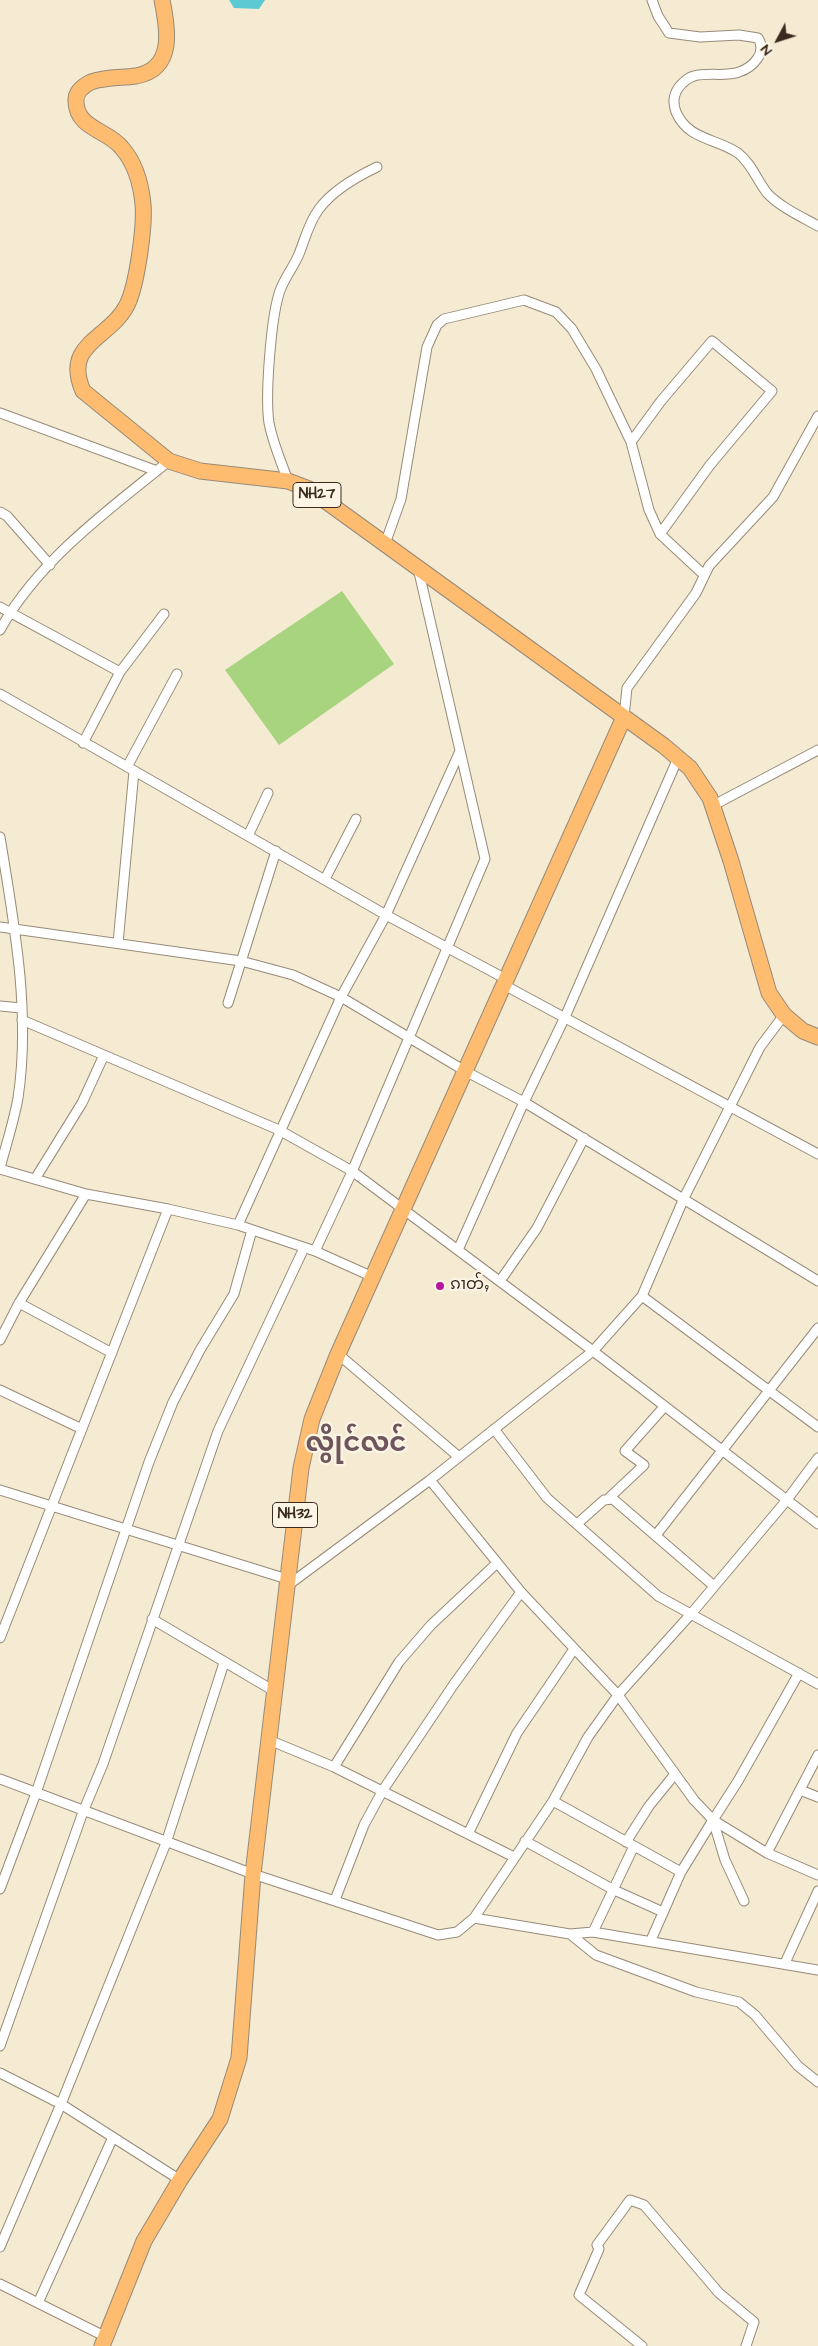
<!DOCTYPE html>
<html>
<head>
<meta charset="utf-8">
<style>
  body { margin:0 }
  #map { position:relative; width:818px; height:2346px; overflow:hidden; background:#f4ebd2; font-family:"Architects Daughter",sans-serif }
  canvas { display:block }
  .north { position:absolute; left:753px; top:15px; width:50px; height:50px; -webkit-text-stroke:4px #fcf5e5; paint-order:stroke; rotate:230deg; font-size:14px; font-weight:700; line-height:20px; text-align:center; color:#3b2a1e }
  .north::after { content:''; display:block; margin:auto; width:18px; height:22px; background:#3b2a1e; clip-path:polygon(50% 0,100% 100%,50% 72%,0 100%) }
</style>
</head>
<body>
<div id="map">
<canvas width="818" height="2346"></canvas>
<div class="north">N</div>
</div>
<script>
const ctx = document.querySelector('canvas').getContext('2d');
ctx.lineJoin = 'round';
function fillPath(path, color) { ctx.fillStyle = color; ctx.fill(path, 'evenodd'); }
function trace(path, color, width, dash) { ctx.strokeStyle = color; ctx.lineWidth = width; ctx.lineCap = dash ? 'butt' : 'round'; ctx.setLineDash(dash || []); ctx.stroke(path); }
function write(font, color, halo, rows, align = 'center') {
  ctx.font = font + ' "Architects Daughter","Noto Sans Myanmar",sans-serif'; ctx.lineWidth = 4.5; ctx.setLineDash([]); ctx.textBaseline = 'middle'; ctx.strokeStyle = halo; ctx.fillStyle = color; for (const [text, x, y, turn = 0] of rows) {
    ctx.save(); ctx.translate(x, y); ctx.rotate((+turn || 0) * Math.PI / 180); ctx.textAlign = isNaN(turn) ? turn : align; if (halo) ctx.strokeText(text, 0, 0); ctx.fillText(text, 0, 0); ctx.restore();
  }
}
fillPath(new Path2D(`
  M342,591l52,73 -115,81 -54,-75z`), '#a8d37f');
fillPath(new Path2D(`
  M229,0h36l-6,9 -25,-1z`), '#5cc9d3');
const minor = new Path2D(`
  M652,0l6,16 11,17 31,4 39,-2 19,3c9,14 -4,29 -19,34 -14,5 -31,0 -45,4 -5,1 -12,7 -15,11 -6,8 -6,17 -3,25 12,28 40,26 62,41 13,10 19,27 29,40 13,14 35,24 51,33
  M0,413l157,58
  M631,442l30,-41 51,-60 60,50 -62,74 -50,69
  M288,481c-7,-20 -15,-37 -19,-58 -4,-27 2,-111 12,-135 5,-12 13,-22 18,-34 6,-15 10,-32 20,-45 14,-19 37,-32 58,-42
  M0,512l7,4 43,49
  M385,544l16,-45 26,-152 10,-22 7,-6 80,-19 32,12 16,17 24,40 35,73 18,68 11,24 43,40
  M0,607l120,65
  M0,630c38,-69 108,-120 169,-169
  M0,694l386,221 120,64
  M624,717l3,-29 69,-95 13,-27 64,-69 45,-81
  M83,743l37,-71 44,-58
  M127,767l50,-93
  M712,806l106,-56
  M248,836l20,-43
  M0,837c14,86 31,175 18,261 -4,23 -12,47 -18,70
  M325,879l31,-60
  M0,927l241,34 52,14 48,22 124,74 59,31 294,179
  M118,943l16,-172
  M504,985l314,169
  M228,1003l48,-152
  M0,1006l21,2
  M22,1020l257,110 73,41 241,180 225,173
  M0,1169l86,25 82,15 70,16 77,26 58,26
  M35,1179l47,-76 22,-48
  M238,1225l103,-228 45,-82 74,-164
  M458,1250l66,-148 41,-85 113,-259
  M315,1251l36,-77 134,-315 -67,-291
  M500,1281l37,-53 47,-90
  M642,1296l176,131
  M19,1303l93,50
  M0,1340l19,-37 67,-109
  M338,1354l121,103
  M0,1390l82,39
  M494,1429l53,69 111,98 160,88
  M430,1480l91,112 97,103 76,105 19,20 54,33 51,22
  M0,1490l287,89
  M609,1498l35,-33 -19,-14 39,-44
  M577,1524l27,-24 9,-1 101,87
  M656,1535l162,-207
  M287,1586l143,-106 163,-129 49,-55 42,-98 76,-151 24,-32
  M152,1619l122,72
  M0,1638l168,-429
  M269,1740l65,27 180,90
  M334,1767l65,-105 32,-37 66,-62
  M0,1779l253,95 185,61 19,-3 17,-14 79,-117 35,-64 30,-42 73,-81 95,-113 32,-43
  M800,1790l18,7
  M553,1801l128,71
  M713,1820l25,-39 61,-108
  M468,1834l49,-101 57,-84
  M525,1841l89,49 49,22
  M626,1842l23,-36 26,-32
  M767,1853l51,-98
  M0,1889l36,-96 113,-331 24,-60 27,-52 34,-56 18,-64
  M335,1900l29,-75 19,-35 71,-106 67,-92
  M474,1918l96,16 23,-2 225,38
  M593,1932l41,-86
  M570,1934l26,21 100,37 43,10 16,13 43,51 20,16
  M651,1940l30,-68 32,-52 12,40 19,41
  M785,1963l33,-72
  M0,2046l83,-234 20,-48 115,-333 86,-183
  M0,2073l61,31 119,76
  M0,2247l61,-143 105,-261 58,-180
  M0,2284l106,53
  M38,2303l75,-166
  M642,2346l-63,-51 20,-46 -2,-4 33,-45 14,5 75,88 35,29 -8,24`);
const trunk = new Path2D(`
  M162,0c6,29 13,69 -26,76 -15,2 -31,1 -45,6 -8,4 -16,10 -15,20 1,27 32,28 46,46 13,15 19,36 21,56 2,22 -6,81 -16,101 -17,34 -65,38 -44,86l86,70 31,10 88,10 21,8 355,257 26,22 20,30 21,63 38,132 15,22 19,16 15,6
  M102,2346l42,-105 36,-61 40,-61 19,-61 14,-184 48,-406 11,-49 26,-65 286,-637`);
trace(minor, '#988a78', 11);
trace(trunk, '#988a78', 17);
trace(minor, '#fff', 9);
trace(trunk, '#fdbc70', 15);
for (const [x, y, r, color] of [
  [440,1286,5,"#b5179e"]
]) { const dot = new Path2D(); dot.arc(x, y, r, 0, 2 * Math.PI); ctx.fillStyle = color; ctx.fill(dot); trace(dot, '#fcf5e5', 2); }
for (const [x, y, w] of [
  [317,495,48],
  [295,1515,45]
]) { const box = new Path2D(); box.roundRect(x - w / 2, y - 12.5, w, 25, 4); ctx.fillStyle = '#fcf5e5'; ctx.fill(box); trace(box, '#3b2a1e', 1); }
write('bold 15px', '#3b2a1e', null, [
  ["NH27",317,495],
  ["NH32",295,1515]
]);
write('16px', '#3b2a1e', '#fcf5e5', [
  ["ၵၢတ်ႇ",450,1286]
], 'left');
write('bold 26px', '#6e555c', '#fcf5e5', [
  ["လွိုင်လင်",356,1446]
]);
</script>
</body>
</html>
